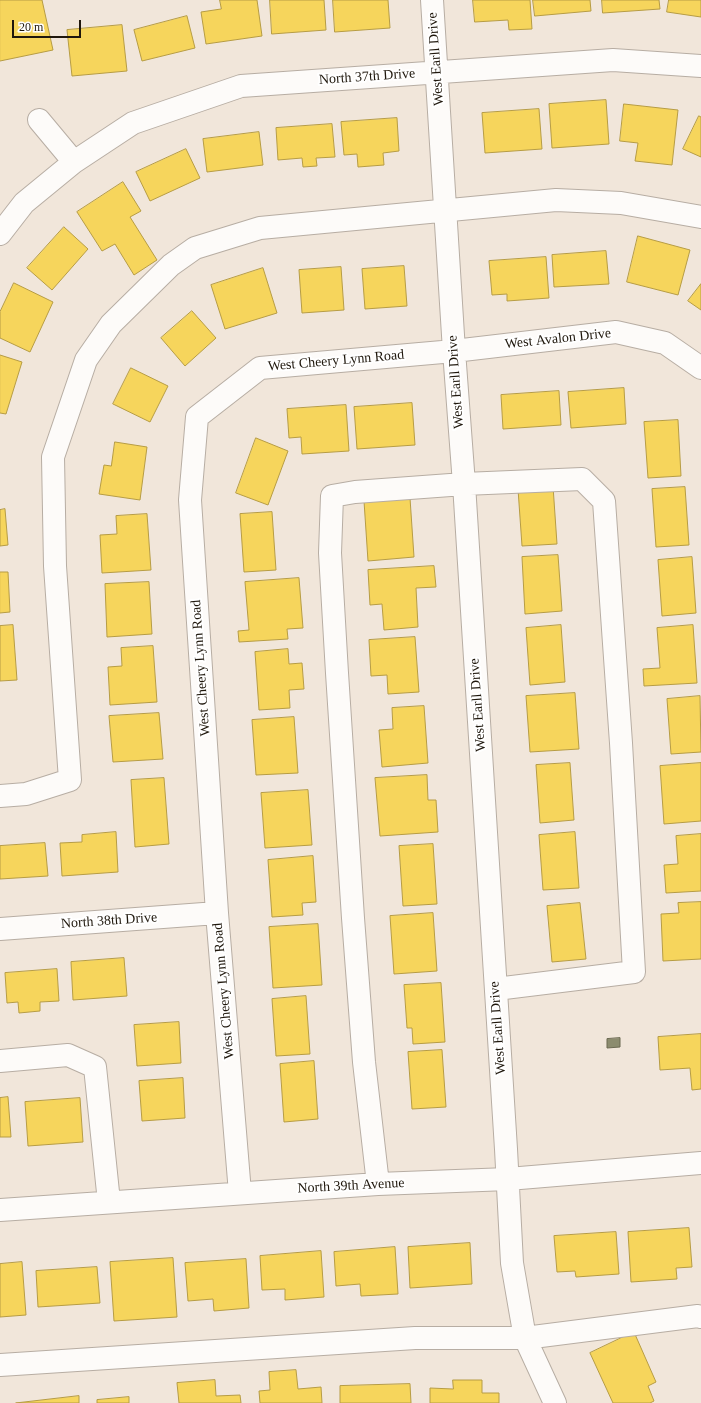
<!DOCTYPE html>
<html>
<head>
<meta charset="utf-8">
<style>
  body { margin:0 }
  #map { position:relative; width:701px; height:1403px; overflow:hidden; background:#f1e6da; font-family:Georgia,serif }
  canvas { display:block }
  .scale { position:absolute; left:12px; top:20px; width:69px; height:18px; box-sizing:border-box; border:2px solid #1f170c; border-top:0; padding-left:5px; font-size:12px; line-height:14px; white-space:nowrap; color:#1f170c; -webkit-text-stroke:3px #fff; paint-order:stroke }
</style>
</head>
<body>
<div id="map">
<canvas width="701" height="1403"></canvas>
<div class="scale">20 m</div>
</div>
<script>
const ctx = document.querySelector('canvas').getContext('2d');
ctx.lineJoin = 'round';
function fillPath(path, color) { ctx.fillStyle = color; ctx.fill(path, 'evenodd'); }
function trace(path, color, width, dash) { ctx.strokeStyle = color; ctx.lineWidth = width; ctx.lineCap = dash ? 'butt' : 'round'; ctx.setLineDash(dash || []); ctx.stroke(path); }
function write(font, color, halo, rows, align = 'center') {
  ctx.font = font + ' Georgia,serif'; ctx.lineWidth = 4; ctx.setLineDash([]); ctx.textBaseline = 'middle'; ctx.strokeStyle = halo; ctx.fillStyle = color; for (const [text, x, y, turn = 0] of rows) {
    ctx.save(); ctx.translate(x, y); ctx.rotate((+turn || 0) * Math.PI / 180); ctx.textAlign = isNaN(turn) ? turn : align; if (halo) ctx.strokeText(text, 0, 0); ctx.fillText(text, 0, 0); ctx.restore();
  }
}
const homes = new Path2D(`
  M0,0h42l11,50 -53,11z
  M220,0h37l5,36 -56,8 -5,-32 20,-3z
  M270,0h54l2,30 -54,4z
  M333,0h55l2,28 -55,4z
  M473,0h57l2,29 -23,1 -1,-10 -33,2z
  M533,0h57l1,11 -56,5z
  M602,0h57l1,9 -57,4z
  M669,0h32v17l-34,-5z
  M187,16l8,32 -53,13 -8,-31z
  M122,25l5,46 -55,5 -5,-46z
  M606,100l3,44 -57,4 -3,-44z
  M624,104l54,6 -6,55 -37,-4 3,-18 -18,-2z
  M539,109l3,40 -57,4 -3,-40z
  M699,116l2,1v40l-18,-8z
  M397,118l2,33 -16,2 1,12 -26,2 -1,-13 -13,1 -3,-33z
  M332,124l3,33 -19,1 1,8 -14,1 -1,-9 -24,2 -2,-32z
  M259,132l4,33 -56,7 -4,-33z
  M186,149l14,29 -50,23 -14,-29z
  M123,182l18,29 -11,6 27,43 -23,15 -19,-31 -13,7 -25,-39z
  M64,227l24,22 -36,41 -25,-22z
  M638,236l52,14 -12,45 -51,-13z
  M606,251l3,33 -55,3 -2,-32z
  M546,257l3,41 -42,3v-7l-15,1 -3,-34z
  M404,266l3,40 -42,3 -3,-40z
  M341,267l3,43 -42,3 -3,-43z
  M263,268l14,45 -52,16 -14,-44z
  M14,283l39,19 -23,50 -30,-14v-26z
  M701,284v26l-13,-9z
  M192,311l24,27 -31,28 -24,-28z
  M0,355l22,7 -16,52 -6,-1z
  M131,368l37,18 -18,36 -37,-18z
  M624,388l2,36 -55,4 -3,-36z
  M559,391l2,34 -58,4 -2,-34z
  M412,403l3,42 -58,4 -3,-42z
  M346,405l3,46 -47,3 -1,-17 -12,1 -2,-29z
  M678,420l3,56 -33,2 -4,-56z
  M256,438l32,13 -20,54 -32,-12z
  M115,442l32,5 -7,53 -41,-6 5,-29 7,1z
  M553,486l4,58 -35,2 -4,-57z
  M685,487l4,58 -33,2 -4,-58z
  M410,498l4,59 -46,4 -4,-60z
  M5,509l3,36 -8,1v-36z
  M272,512l4,58 -32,2 -4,-58z
  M147,514l4,56 -49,3 -2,-38 17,-1 -1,-18z
  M558,555l4,56 -37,3 -3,-57z
  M692,557l4,56 -34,3 -4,-56z
  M434,566l2,21 -20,1 2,39 -34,3 -2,-26 -12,1 -2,-35z
  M0,572h8l2,40 -10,1z
  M299,578l4,50 -16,1 1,10 -49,3 -1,-11 11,-1 -4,-48z
  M149,582l3,52 -45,3 -2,-53z
  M13,625l4,55 -17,1v-55z
  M561,625l4,57 -35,3 -4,-57z
  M693,625l4,58 -53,3 -1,-17 17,-1 -3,-40z
  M415,637l4,55 -31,2 -1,-19 -16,1 -2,-36z
  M153,646l4,56 -47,3 -2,-38 14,-1 -1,-18z
  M288,649l1,15 13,-1 2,26 -15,1 1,18 -31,2 -4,-58z
  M575,693l4,56 -49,3 -4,-56z
  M700,696l1,56 -30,2 -4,-55z
  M424,706l4,57 -46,4 -3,-37 14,-1 -1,-21z
  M159,713l4,46 -50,3 -4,-46z
  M294,717l4,56 -42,2 -4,-55z
  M570,763l4,57 -34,3 -4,-58z
  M701,763v58l-37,3 -4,-58z
  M427,775l1,25h8l2,32 -58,4 -5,-58z
  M164,778l5,66 -34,3 -4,-67z
  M308,790l4,55 -47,3 -4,-55z
  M116,832l2,40 -56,4 -2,-33 22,-1v-7z
  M575,832l4,56 -36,2 -4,-55z
  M701,834v57l-35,2 -2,-28 14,-1 -2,-28z
  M45,843l3,33 -48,3v-33z
  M433,844l4,60 -34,2 -4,-60z
  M313,856l3,46 -14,1 1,12 -31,2 -4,-57z
  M701,902v57l-38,2 -2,-47 18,-1 -1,-10z
  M580,903l6,56 -34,3 -5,-56z
  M433,913l4,58 -43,3 -4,-58z
  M318,924l4,61 -49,3 -4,-61z
  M124,958l3,38 -54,4 -2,-38z
  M57,969l2,32 -19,1v9l-21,2 -1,-11 -11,1 -2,-30z
  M441,983l4,59 -32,2 -1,-16h-5l-3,-43z
  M306,996l4,58 -34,2 -4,-57z
  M179,1022l2,41 -44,3 -3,-41z
  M701,1034v55l-9,1 -2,-22 -30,2 -2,-33z
  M442,1050l4,57 -34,2 -4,-57z
  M314,1061l4,58 -34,3 -4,-58z
  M183,1078l2,40 -43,3 -3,-40z
  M8,1097l3,40h-11v-39z
  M80,1098l3,44 -55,4 -3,-44z
  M689,1228l3,39 -16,1 1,11 -46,3 -3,-50z
  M616,1232l3,42 -43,3 -1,-6 -18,1 -3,-36z
  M470,1243l2,41 -62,4 -2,-41z
  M395,1247l3,47 -37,2 -1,-12 -24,2 -2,-34z
  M321,1251l3,46 -39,3v-11l-23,1 -2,-34z
  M173,1258l4,59 -63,4 -4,-59z
  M246,1259l3,49 -35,3 -1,-12 -25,2 -3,-38z
  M22,1262l4,53 -26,2v-53z
  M97,1267l3,36 -62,4 -2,-36z
  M634,1332l22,50 -8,4 6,15 -4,2h-37l-23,-50z
  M296,1370l2,19 23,-2 1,16h-62l-1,-12 11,-1 -1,-18z
  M215,1380l1,16 24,-1 1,8h-62l-2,-20z
  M453,1380h29v13h17v10h-69v-15l23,1z
  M410,1384l1,19h-71v-17z
  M79,1396v7h-63z
  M129,1397v6h-32v-3z`);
fillPath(homes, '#f6d55c');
trace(homes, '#b69c44', 1);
const industry = new Path2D(`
  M620,1038v9l-13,1v-9z`);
fillPath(industry, '#8c8c6e');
trace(industry, '#6b6951', 1);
const minor = new Path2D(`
  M432,0l22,351 10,133 42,665 6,114 13,75 30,65
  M39,120l35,42
  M0,234l24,-31 50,-41 59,-39 108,-37 372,-26 88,6
  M0,796l26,-2 44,-14 -15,-214 -2,-109 33,-97 25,-36 60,-59 24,-17 65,-20 296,-28 65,3 80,14
  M0,929l217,-16
  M0,1061l68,-6 27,12 14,135
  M378,1184l-14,-122 -11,-144 -16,-245 -7,-120 2,-57 23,-4 109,-8 118,-5 22,22 17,242 13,229 -138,17
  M240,1193l-23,-280 -27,-413 7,-83 63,-49 194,-17 162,-19 49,11 36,25
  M0,1210l378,-26 130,-5 193,-16
  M0,1365l415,-27h110l173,-22 3,1`);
trace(minor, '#b7ada3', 24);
trace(minor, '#fdfbf9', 22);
write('14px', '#1f170c', '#fff', [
  ["West Earll Drive",436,59,-94],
  ["North 37th Drive",367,77,-4],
  ["West Avalon Drive",558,339,-6],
  ["West Cheery Lynn Road",336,361,-5],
  ["West Earll Drive",456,382,-94],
  ["West Cheery Lynn Road",201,668,-94],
  ["West Earll Drive",478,705,-94],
  ["North 38th Drive",109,921,-4],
  ["West Cheery Lynn Road",224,991,-95],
  ["West Earll Drive",498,1028,-94],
  ["North 39th Avenue",351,1186,-3]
]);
</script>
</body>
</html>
